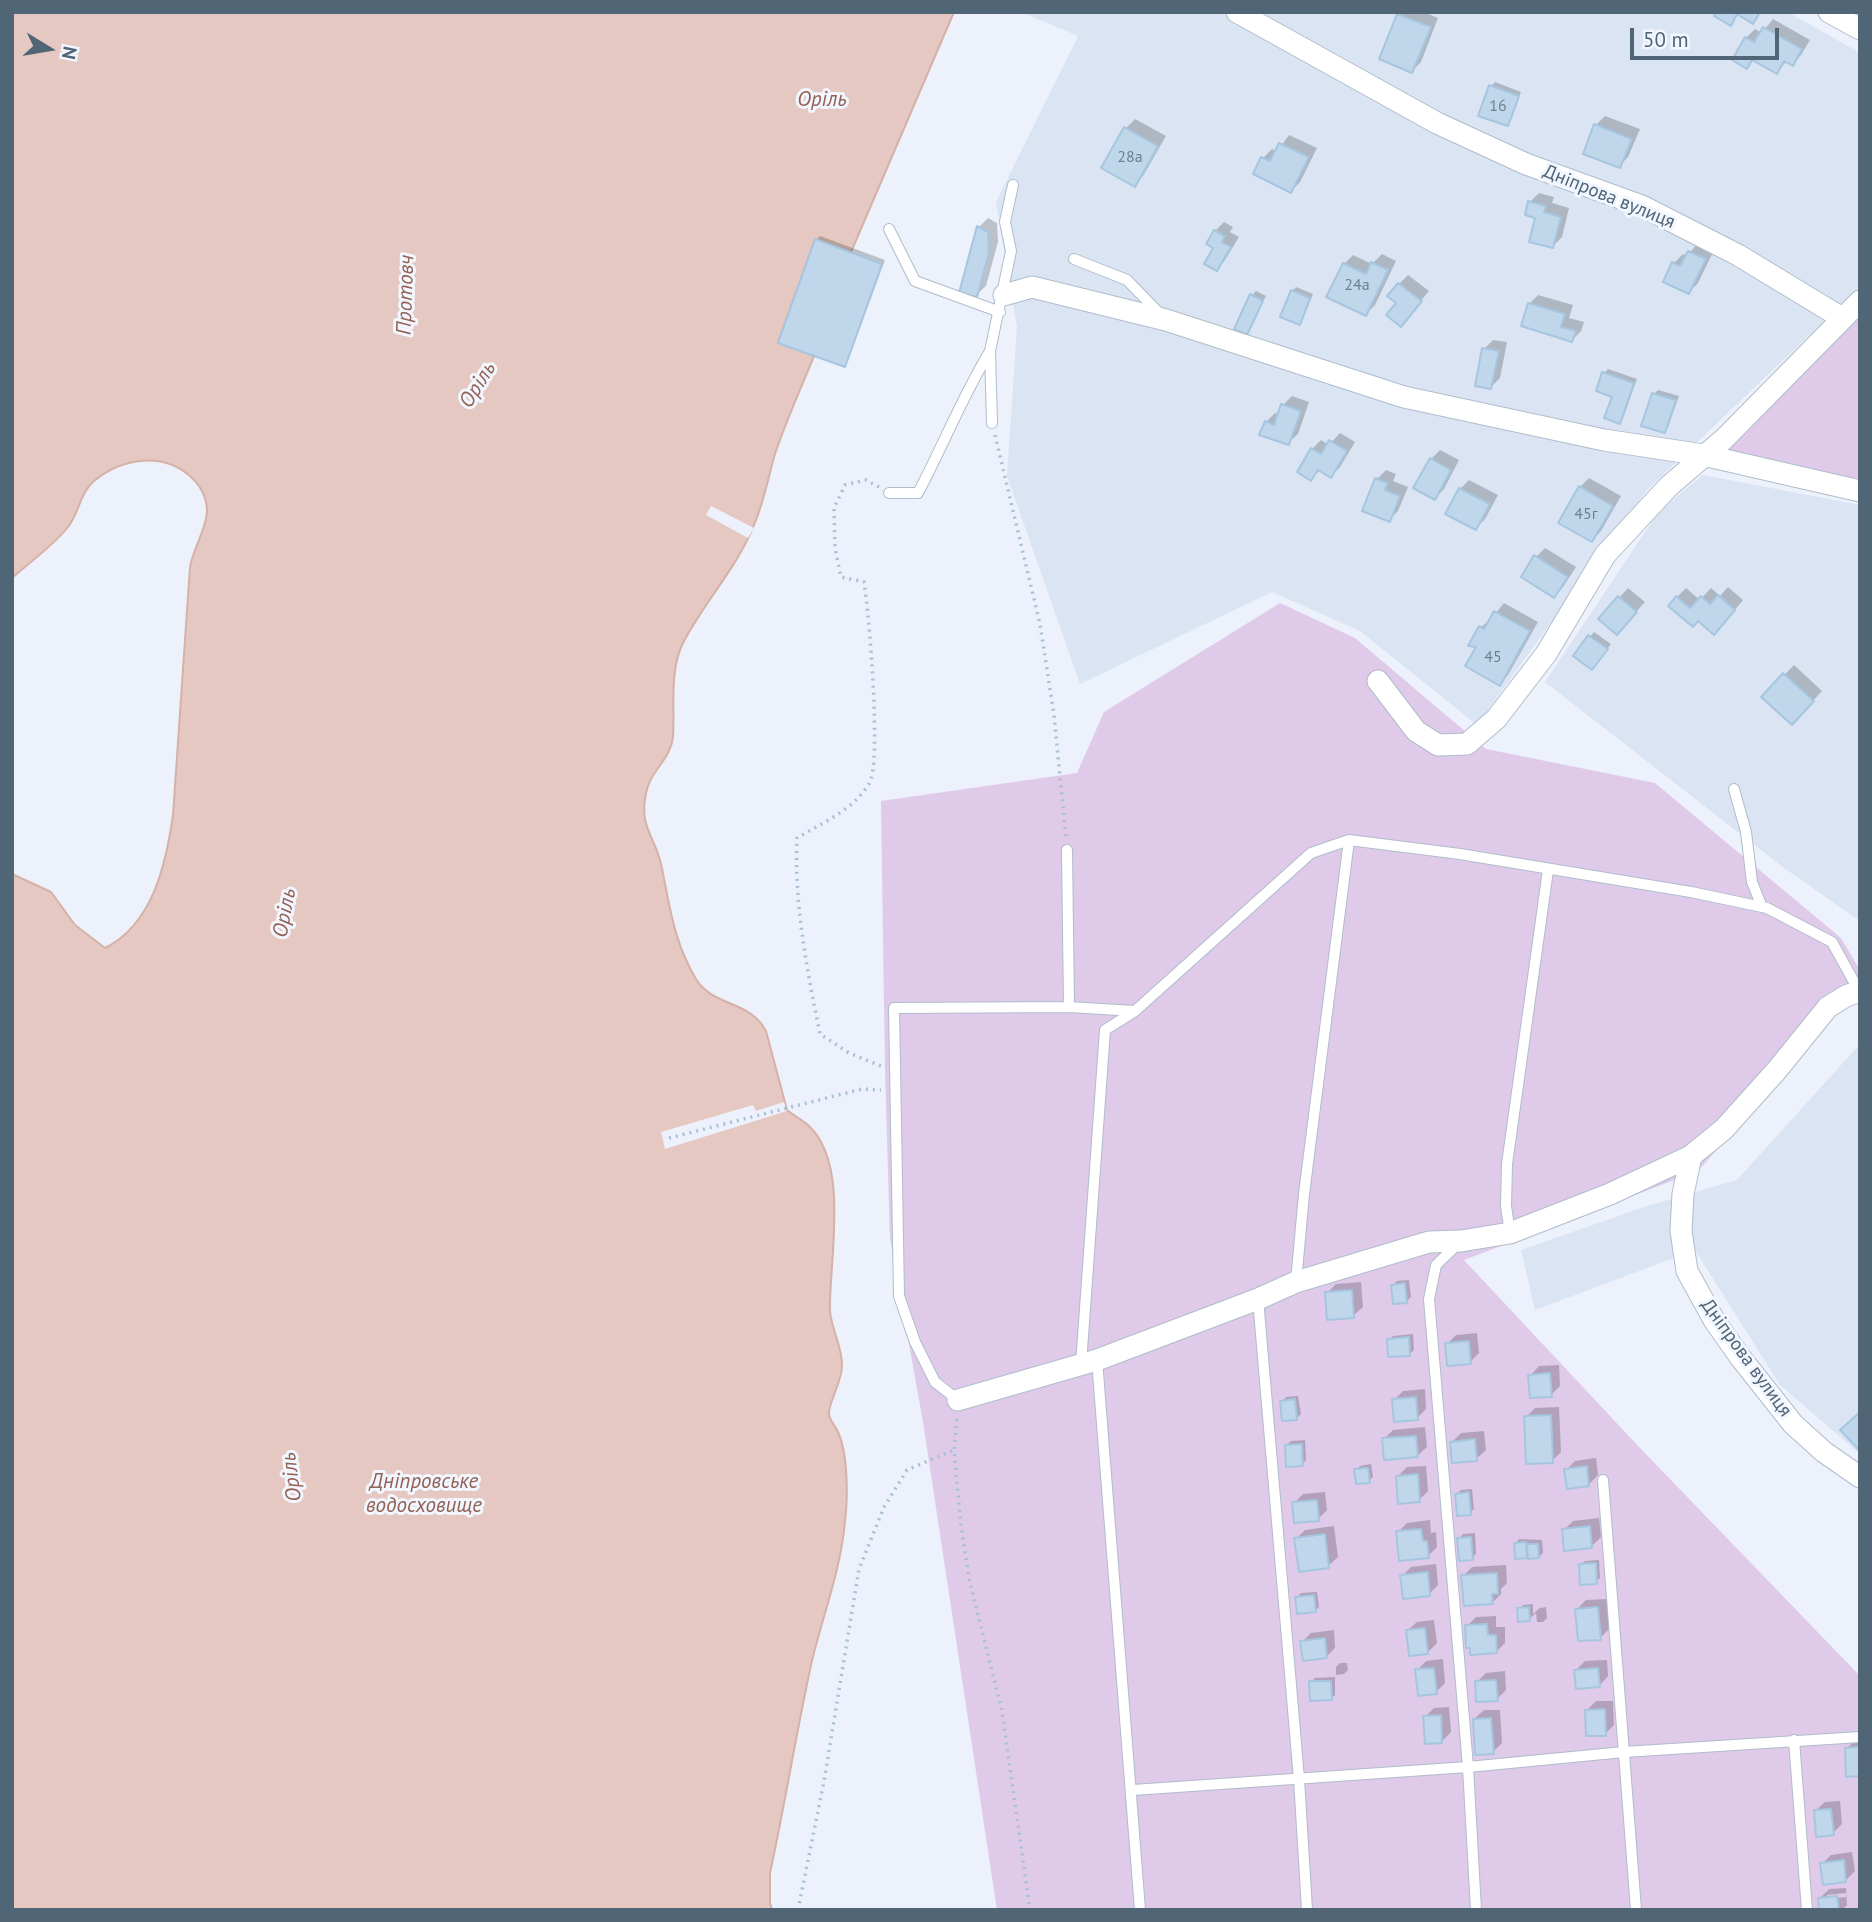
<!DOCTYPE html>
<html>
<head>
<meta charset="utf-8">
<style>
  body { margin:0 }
  #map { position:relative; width:1872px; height:1922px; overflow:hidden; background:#ecf1fb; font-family:"PT Sans",sans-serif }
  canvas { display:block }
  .frame { position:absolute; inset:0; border:14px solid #506575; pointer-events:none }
  .north { position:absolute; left:14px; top:14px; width:70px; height:70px; -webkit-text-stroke:5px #f2f6fe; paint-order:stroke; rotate:101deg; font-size:19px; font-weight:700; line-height:28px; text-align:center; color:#506575 }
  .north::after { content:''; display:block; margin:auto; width:24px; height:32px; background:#506575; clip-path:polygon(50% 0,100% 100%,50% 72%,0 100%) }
  .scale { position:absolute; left:1630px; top:28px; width:149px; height:32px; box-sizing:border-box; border:4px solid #506575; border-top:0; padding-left:9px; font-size:21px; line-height:24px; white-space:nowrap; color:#506575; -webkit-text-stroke:5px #f2f6fe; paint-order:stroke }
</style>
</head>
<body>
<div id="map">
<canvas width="1872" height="1922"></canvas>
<div class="frame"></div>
<div class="north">N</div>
<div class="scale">50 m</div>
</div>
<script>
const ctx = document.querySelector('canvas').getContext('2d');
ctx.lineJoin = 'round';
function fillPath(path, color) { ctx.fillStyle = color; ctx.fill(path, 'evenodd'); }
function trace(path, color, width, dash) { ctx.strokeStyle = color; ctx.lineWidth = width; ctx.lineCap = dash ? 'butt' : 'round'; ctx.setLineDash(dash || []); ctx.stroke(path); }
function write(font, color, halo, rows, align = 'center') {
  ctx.font = font + ' "PT Sans",sans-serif'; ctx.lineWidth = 6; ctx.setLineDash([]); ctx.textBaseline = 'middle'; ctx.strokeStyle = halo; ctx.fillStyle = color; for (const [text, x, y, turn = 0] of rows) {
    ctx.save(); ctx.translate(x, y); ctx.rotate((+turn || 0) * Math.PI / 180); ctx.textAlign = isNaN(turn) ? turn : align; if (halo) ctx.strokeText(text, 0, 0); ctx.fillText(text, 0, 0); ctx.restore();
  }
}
fillPath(new Path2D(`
  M1021,12h767l72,41v234l-213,203 -170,235 -117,-94 -88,-39 -192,92 -73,-208 10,-149 -21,-125 82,-166z
  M1703,475l157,30v416l-76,-53 -239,-186 114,-171z
  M1860,1044v410l-80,-69 -85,-135 -160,60 -14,-60 126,-44 90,-26z`), '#dae4f3');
fillPath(new Path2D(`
  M1860,316v166l-133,-31 81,-87z
  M1280,603l75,35 131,111 169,34 186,155 19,32v28l-26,19 -136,154 -234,89 176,188 220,228v234h-863l-74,-488 -33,-184 -5,-168 -4,-269 196,-28 27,-61z`), '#dfcae9');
const water = new Path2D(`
  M12,12h942l-103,240 -36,-12 -37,102 36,14c-13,32 -28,65 -39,98 -7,24 -11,48 -21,71 -17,43 -50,77 -71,118 -14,28 -8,64 -10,94 -2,22 -23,34 -27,56 -7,35 8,41 15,71 9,42 12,76 35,115 17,28 54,21 70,52l21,79c7,6 16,10 22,16 41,39 20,133 21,184 1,20 13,37 12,57 -1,16 -13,35 -13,46 0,8 6,12 9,19 10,22 10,65 7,89 -4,49 -23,96 -34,144 -15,69 -26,139 -41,208v30l2,7h-760v-1036l39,18 24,33 30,23c48,-24 61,-84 68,-133l17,-248c3,-18 17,-40 17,-56 0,-12 -6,-25 -15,-33 -28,-27 -70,-20 -98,3 -14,12 -15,32 -26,46 -15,19 -38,35 -56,51z`);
fillPath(water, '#e4c8c1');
trace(water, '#d5b2a8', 2);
fillPath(new Path2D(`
  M711,506l43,22 -6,10 -42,-23z
  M784,1102l3,9 -122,38 -4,-17 92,-27 3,6z`), '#ecf1fb');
fillPath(new Path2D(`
  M1401,12h23l14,6 -17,44 -9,9 -14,-56z
  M1773,19l37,21 -9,15 -9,9 -5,-3 -10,11 -23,-13 -7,8 -1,-29 9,-9 7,4z
  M1495,82l26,10 -10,28 -4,4 -16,-38z
  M1605,116l35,13 -12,28 -9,9 -34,-13 11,-28z
  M1135,119l31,17 -23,40 -9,9 -30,-18 22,-39z
  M1289,135l28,13 -17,34 -9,9 -28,-33 9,-9 5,3z
  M1539,193l15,4 -2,6 17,5 -7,29 -9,9 -23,-44z
  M988,218l9,5 1,19 -12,44 -10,9 3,-68z
  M1224,222l9,5 -3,5 9,5 -14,23 -9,9 -1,-38z
  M820,236l65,24 -37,101 -4,4 -28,-125z
  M1698,243l16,7 -16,33 -9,9 -15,-29 9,-9 4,2z
  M1382,254l14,7 -21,44 -9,9 -22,-50 9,-9 19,9z
  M1408,275l21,16 -28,34 -3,-22 1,-19z
  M1296,287l17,7 -10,25 -4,4 -7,-32z
  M1256,291l10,5 -19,37 5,-38z
  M1538,295l35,10 -4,13 15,4 -3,9 -9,9 -43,-36z
  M1493,340l14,2 -7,36 -9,9 -7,-38z
  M1608,369l29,10 -14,39 -4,4 -5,-26 -10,-23z
  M1658,390l21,6 -11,31 -4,4 -10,-37z
  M1292,396l17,6 -11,32 -10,9 -22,-21 9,-9 4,2 4,-10z
  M1340,433l15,9 -15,25 -9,9 -11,-6 -9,9 1,-30 9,-9 8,5z
  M1440,450l19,10 -15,29 -9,9 -4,-39z
  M1386,470l10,4 -3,7 15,6 -10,24 -9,9 -12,-41z
  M1589,478l32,18 -20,35 -9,9 -12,-53z
  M1469,480l29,15 -13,24 -9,9 -29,-15 13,-24z
  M1545,548l31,19 -13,20 -9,9 -18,-39z
  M1728,587l15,13 -20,24 -25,-5 -21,-22 9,-9 14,12 11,-12 9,8z
  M1628,588l17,14 -19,21 -25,-5z
  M1504,603l34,19 -30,53 -9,9 -21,-38 3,-19 10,-8z
  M1594,632l17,12 -15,20 -21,-9z
  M1794,665l28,26 -21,23 -37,-17z
  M1409,1280l2,17 -4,4 -14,-16 4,-4z
  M1361,1282l2,25 -10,9 -26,-23 9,-9z
  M1477,1333l2,20 -9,9 -23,-18 9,-9z
  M1413,1334l1,16 -4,4 -21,-14 4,-4z
  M1559,1365l1,21 -9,9 -21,-19 9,-10z
  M1425,1389l1,20 -9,9 -23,-18 9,-9z
  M1298,1396l3,18 -4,4 -15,-16 4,-5z
  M1559,1407l2,45 -9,9 -26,-44 9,-9z
  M1425,1427l2,20 -10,9 -33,-17 9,-9z
  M1484,1431l2,19 -10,9 -24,-17 9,-9z
  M1305,1440l1,20 -4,4 -15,-19 4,-4z
  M1596,1458l2,17 -9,9 -23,-14 9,-9z
  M1371,1464l2,13 -4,4 -13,-11 4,-4z
  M1426,1466l2,25 -9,9 -21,-24 9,-9z
  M1472,1489l2,20 -4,4 -13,-19 4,-4z
  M1325,1492l2,18 -9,9 -24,-16 9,-9z
  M1599,1518l2,19 -9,9 -28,-16 9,-9z
  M1430,1520l1,13 5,-1 1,15 -9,9 -30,-24 9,-9z
  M1334,1526l4,31 -10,9 -32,-27 9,-9z
  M1475,1533l1,21 -4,4 -13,-19 4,-5z
  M1519,1539l23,1 1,13 -4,4h-22l-1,-14z
  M1599,1560l1,18 -4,4 -15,-17 4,-4z
  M1436,1564l2,21 -9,9 -27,-18 9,-9z
  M1506,1565l1,18 -6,6v5l-9,9 -29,-27 9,-9z
  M1317,1592l2,15 -4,4 -18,-14 4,-4z
  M1607,1599l2,30 -9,9 -23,-29 9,-9z
  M1533,1604v10l7,-6 6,-1 1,11 -4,4h-6l-1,-9 -7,6 -10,-10 4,-4z
  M1496,1616v11h9v16l-9,9 -29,-26 9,-9z
  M1434,1620l3,23 -10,10 -20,-22 10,-9z
  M1334,1630l1,18 -9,9 -24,-15 9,-9z
  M1443,1659l2,24 -9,9 -19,-22 9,-9z
  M1607,1660l1,16 -9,10 -23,-16 9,-9z
  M1340,1663h7l1,7 -4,4 -8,1v-8z
  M1505,1671l1,19 -9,9 -20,-17 9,-9z
  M1335,1677v18l-4,4 -20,-17 4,-4z
  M1596,1701h17l1,24 -9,9 -18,-24z
  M1449,1707l2,25 -9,9 -17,-24 9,-9z
  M1484,1710h16l2,33 -9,9 -19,-33z
  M1856,1740h4v34l-14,-25z
  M1840,1801l2,23 -9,9 -18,-22 10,-9z
  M1852,1852l3,19 -9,9 -24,-16 9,-9z
  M1846,1888l1,17 -5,5h-21l-1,-12 9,-9zM1846,1893v4l-19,2v-4z`), '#0003');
const building = new Path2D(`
  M1716,12h44l-7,12 -16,-10 -6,12 -17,-10z
  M1397,14l34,13 -19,46 -33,-14z
  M1763,27l39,22 -9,17 -9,-5 -7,13 -25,-14 -5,9 -15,-9 13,-23 9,5z
  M1489,85l30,11 -11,30 -30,-10z
  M1594,124l38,15 -12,29 -37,-14z
  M1124,127l34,19 -23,41 -34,-19z
  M1279,143l30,14 -18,36 -38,-19 8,-17 9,4z
  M1528,201l18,5 -2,6 17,5 -8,31 -24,-6 6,-24 -10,-3z
  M977,226l11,6 1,21 -12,44 -18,-4z
  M1214,230l11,6 -3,6 9,5 -14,24 -13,-7 9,-16 -7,-4z
  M815,239l67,25 -37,103 -67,-24z
  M1688,251l18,8 -17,35 -26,-12 9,-20 8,4z
  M1371,262l17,8 -22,46 -40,-19 17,-34 23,11z
  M1398,283l24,18 -21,26 -15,-12 10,-12 -9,-7z
  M1291,290l19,8 -10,27 -20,-8z
  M1250,294l13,7 -16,34 -13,-6z
  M1528,303l37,11 -4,13 15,4 -4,11 -51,-16z
  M1482,348l17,3 -8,38 -16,-3z
  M1602,372l32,11 -14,41 -16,-6 8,-21 -16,-6z
  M1652,393l24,7 -11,33 -24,-7z
  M1281,404l20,7 -12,34 -30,-10 6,-14 9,4z
  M1329,440l18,11 -16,27 -13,-8 -7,11 -14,-9 14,-24 10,6z
  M1430,458l21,12 -16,30 -22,-12z
  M1375,478l13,5 -3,7 15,6 -10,26 -28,-11z
  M1579,486l34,20 -21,36 -34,-19z
  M1459,488l31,16 -14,26 -31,-16z
  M1534,555l34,22 -14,21 -33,-21z
  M1718,595l17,15 -21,25 -16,-14 -5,6 -25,-21 8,-10 14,12 11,-12 9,8z
  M1618,596l19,16 -20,23 -19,-16z
  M1494,611l36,20 -30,55 -35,-20 11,-19 -8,-1 11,-20 5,3z
  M1588,635l20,14 -16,21 -19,-14z
  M1783,673l31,28 -22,24 -31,-28z
  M1405,1283l2,20 -14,1 -2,-19z
  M1352,1290l2,28 -27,2 -2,-28z
  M1409,1337l1,19 -22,1 -1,-18z
  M1469,1341l2,23 -24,2 -2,-23z
  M1550,1373l2,24 -22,1 -2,-23z
  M1416,1397l2,23 -24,2 -2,-23z
  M1295,1399l2,21 -15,1 -2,-20z
  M1860,1412v39l-20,-21z
  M1551,1415l2,48 -27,1 -2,-48z
  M1416,1436l2,21 -34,3 -2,-22z
  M1475,1439l2,22 -25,2 -2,-21z
  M1302,1444l1,22 -17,1 -1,-22z
  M1587,1466l2,20 -22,3 -3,-20z
  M1368,1468l2,15 -14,1 -2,-15z
  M1418,1474l2,28 -22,2 -2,-28z
  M1469,1492l2,23 -14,1 -2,-22z
  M1317,1500l2,21 -25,2 -2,-21z
  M1590,1526l2,22 -28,3 -2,-22z
  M1421,1529l2,12h4l2,17 -30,3 -3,-30z
  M1325,1534l4,34 -30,4 -5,-34z
  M1471,1537l2,23 -14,1 -2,-23z
  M1526,1542l1,16 -12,1 -1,-16z
  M1527,1544h11l1,14 -11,1z
  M1596,1563l1,21 -17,1 -1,-21z
  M1428,1572l2,24 -27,3 -3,-24z
  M1497,1573l1,21h-6l1,10 -29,2 -3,-31z
  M1314,1595l2,17 -19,2 -2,-17z
  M1529,1607l1,14 -12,1 -1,-14z
  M1598,1607l3,33 -23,1 -3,-32z
  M1487,1624l1,11h8l1,18 -27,2v-7h-4l-1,-23z
  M1425,1628l3,26 -19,2 -3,-26z
  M1325,1638l2,20 -24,3 -3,-20z
  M1434,1668l3,26 -19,2 -3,-27z
  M1598,1668l2,19 -24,2 -2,-19z
  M1496,1680l2,21 -22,1 -1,-21z
  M1309,1681h22l1,19 -22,1z
  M1605,1709l1,27h-20l-1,-26z
  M1441,1715l1,28 -17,1 -2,-28z
  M1491,1718l3,36 -19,1 -2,-36z
  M1860,1747v29l-14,1 -1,-29z
  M1831,1809l3,26 -18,2 -2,-27z
  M1844,1860l2,22 -23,3 -3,-22z
  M1837,1896l2,14h-20l-1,-12z`);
fillPath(building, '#c0d6ea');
trace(building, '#a6c6e0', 2);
const lane = new Path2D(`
  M889,229l26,52 85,31
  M1074,259l53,21 34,35
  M992,423l-2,-72 21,-100 -6,-29 8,-37
  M889,493h29c25,-47 44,-96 72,-142
  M1734,789l12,43 6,50 10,25
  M1067,850l2,157
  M1510,1233l-4,-27 1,-42 41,-294
  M1459,1243l-23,22 -7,34 39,468 8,143
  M1296,1282l8,-88 45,-354
  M1258,1299l41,480 8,131
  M1097,1360l43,550
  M1081,1364l24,-334 30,-19 176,-158 38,-13 111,14 231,38 76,16 65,34 27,49
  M958,1400l-23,-18 -20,-40 -16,-46 -5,-288 175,-1 66,4
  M1603,1480l33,430
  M1794,1740l13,170
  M1133,1790l335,-23 156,-15 236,-15`);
const street = new Path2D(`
  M1237,12l200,111 89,41 116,42 96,49 104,63
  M1829,12l31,17
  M1004,295l28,-8 134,33 238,77 200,43 99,15 157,36
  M1378,681l38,50 22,14 29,-1 29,-25 50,-65 59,-99 64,-69 55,-47 136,-138
  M1860,991l-14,5 -18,11 -51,63 -53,59 -33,27 -8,38 -2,37 6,40 27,49 26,37 53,67 31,28 36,25
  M958,1400l139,-40 161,-61 38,-17 133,-40 32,-1 49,-8 100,-39 81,-38`);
trace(lane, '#afbdcb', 12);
trace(street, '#afbdcb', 23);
trace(new Path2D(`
  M995,435l45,189 14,91 12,122
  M879,487l-13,-7 -21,5 -11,23 1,40 6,29 23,5c5,30 18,182 5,202 -16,26 -47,39 -72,54 -3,66 10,132 23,196l29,19 32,13
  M669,1138l193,-49 19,1
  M957,1419l-3,31 7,76 9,57 32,128 28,199
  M798,1910l26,-129 35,-212 25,-62 23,-37 47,-20`), '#a7c0d4', 3.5, [2, 5]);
trace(lane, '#fff', 10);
trace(street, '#fff', 21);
write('16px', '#6c8192', null, [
  ["16",1498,106],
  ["28а",1130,157],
  ["24а",1357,285],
  ["45г",1586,514],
  ["45",1493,657]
]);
write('19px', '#506575', '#f2f6fe', [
  ["Дніпрова вулиця",1609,197,22],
  ["Дніпрова вулиця",1746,1358,54]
]);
write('italic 21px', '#946152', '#f2f6fe', [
  ["Орiль",822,100],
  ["Протовч",406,295,-88],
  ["Оріль",478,385,-58],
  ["Оріль",285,913,-79],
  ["Оріль",292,1477,-97],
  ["Дніпровське",424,1482],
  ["водосховище",424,1506]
]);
</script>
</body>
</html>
